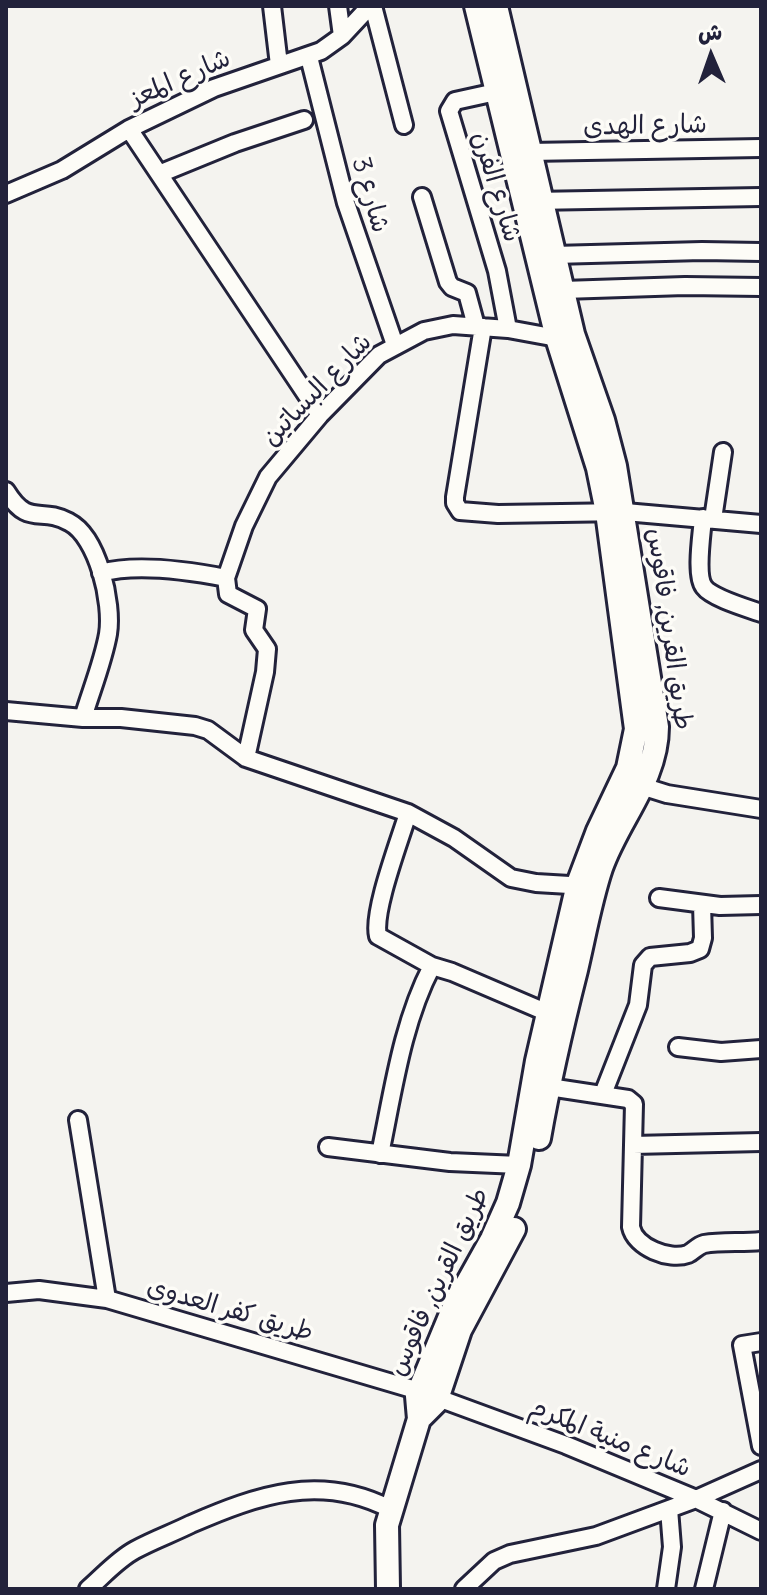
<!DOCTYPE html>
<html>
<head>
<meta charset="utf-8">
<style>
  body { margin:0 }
  #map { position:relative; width:767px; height:1595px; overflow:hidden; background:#f4f3ef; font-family:Delius,"Playpen Sans Arabic",sans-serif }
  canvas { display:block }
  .frame { position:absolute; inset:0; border:8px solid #22223b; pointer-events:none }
  .north { position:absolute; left:671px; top:16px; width:80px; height:80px; -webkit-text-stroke:6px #fdfcf7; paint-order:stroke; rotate:358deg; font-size:22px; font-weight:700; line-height:32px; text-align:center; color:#22223b }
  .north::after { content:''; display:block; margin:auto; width:28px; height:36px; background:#22223b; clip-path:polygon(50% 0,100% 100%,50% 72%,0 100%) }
</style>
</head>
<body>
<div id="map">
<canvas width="767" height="1595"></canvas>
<div class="frame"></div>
<div class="north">ش</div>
</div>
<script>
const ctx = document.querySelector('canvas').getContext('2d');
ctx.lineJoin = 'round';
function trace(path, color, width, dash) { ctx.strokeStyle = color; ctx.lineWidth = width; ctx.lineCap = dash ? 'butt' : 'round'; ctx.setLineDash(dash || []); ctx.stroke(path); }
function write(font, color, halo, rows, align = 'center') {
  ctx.font = font + ' Delius,"Playpen Sans Arabic",sans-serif'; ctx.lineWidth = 7; ctx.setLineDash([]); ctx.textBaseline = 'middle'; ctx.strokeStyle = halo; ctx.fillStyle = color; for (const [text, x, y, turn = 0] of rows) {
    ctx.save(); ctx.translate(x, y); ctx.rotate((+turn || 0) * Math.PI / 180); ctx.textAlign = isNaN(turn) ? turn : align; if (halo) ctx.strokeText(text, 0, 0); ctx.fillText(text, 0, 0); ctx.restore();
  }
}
const minor = new Path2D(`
  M272,6l7,59
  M338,6l4,30
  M373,6l31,119
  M309,57l37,146 49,142
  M496,92l-41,9 -6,10 48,160 11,58
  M129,129l191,286
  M529,152l232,-4
  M159,174l76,-31 69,-23
  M6,194l56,-24 67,-41 85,-41 107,-37 21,-15 28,-30
  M422,197l26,85 4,5 15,6 9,33
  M533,201l228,-4
  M554,255l148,-4 59,1
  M563,290l122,-4 76,1
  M483,327l-28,170v6l5,8 38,3 127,-2 136,12
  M6,491c23,37 34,15 63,31 29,15 44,81 39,112 -5,28 -17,57 -25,84
  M703,518c-1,15 -8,57 1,69 8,11 43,21 57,26
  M713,519l10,-67
  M101,573c36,-10 89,-2 125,5
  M6,711l77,7h38l74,8 13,4 38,28 162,55 46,25 57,40 25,5 50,3
  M246,758l19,-86 2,-23 -13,-19 3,-21 -29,-15 -2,-16 18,-52 24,-49 52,-62 59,-60 45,-24 29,-6 55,4 49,9
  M632,783l35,11 94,15
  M408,813c-8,27 -36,99 -30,123l54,30 20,6 96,41
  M659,898l61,8 41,-1
  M678,1047l43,5 40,-3
  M549,1087l79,12 6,5 -3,123c4,20 38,34 57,27 6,-3 9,-8 16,-10 18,-3 38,-1 57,-3
  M603,1094l35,-89 5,-40 7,-8 40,-4 10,-4 3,-11 -1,-34
  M78,1120l29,179
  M633,1145l128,-3
  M328,1147l122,15 69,3
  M380,1154c13,-62 22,-131 52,-188
  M6,1293l33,-3 68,9 312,92 147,54 130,54 65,32
  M761,1342l-19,3 19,101
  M88,1589c15,-13 30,-30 47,-39 18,-10 38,-17 56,-26 67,-29 129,-51 199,-15
  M464,1589l30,-28 16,-7 86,-18 100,-37 65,-29
  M666,1589l6,-42 -3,-38
  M704,1589l19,-78`);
const secondary = new Path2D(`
  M496,6l77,328 30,86 12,46 42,261c0,53 -39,92 -56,141 -11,33 -17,68 -25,102 -14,55 -27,111 -37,168
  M419,1419l17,-17 24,-72 54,-101
  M388,1589l-1,-64 32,-106 -2,-23 37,-89 38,-68 16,-36 11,-38 18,-104 41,-177 20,-53 30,-63 8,-39 -29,-217 -9,-44 -41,-130 -81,-332`);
trace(minor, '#22223b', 22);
trace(secondary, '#22223b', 28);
trace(minor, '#fdfcf7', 16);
trace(secondary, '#fdfcf7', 22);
write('26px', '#22223b', '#fdfcf7', [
  ["شارع المعز",180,79,-24],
  ["شارع الهدى",645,126,-1],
  ["شارع الفرن",496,187,73],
  ["شارع 3",370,195,74],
  ["شارع البساتين",317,390,-46],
  ["طريق القرين, فاقوس",669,629,82],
  ["طريق القرين, فاقوس",439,1282,-65],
  ["طريق كفر العدوى",230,1310,16],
  ["شارع منية المكرم",610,1438,22]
]);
</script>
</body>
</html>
